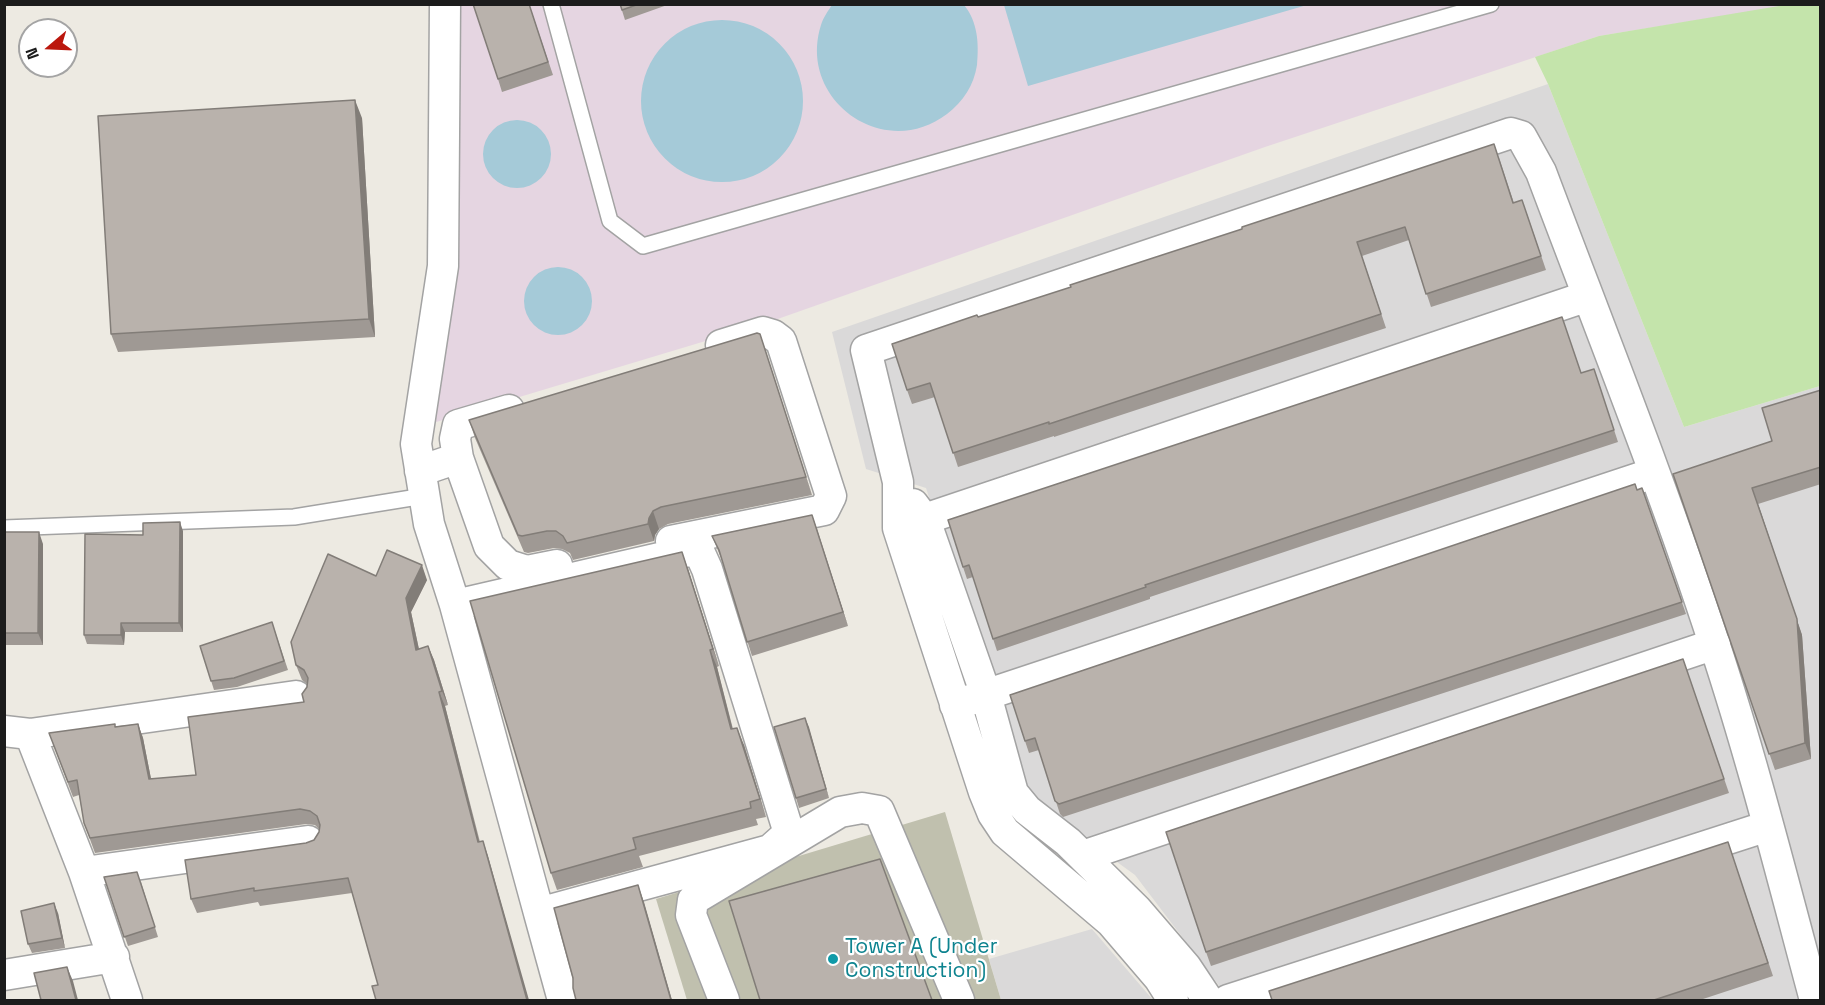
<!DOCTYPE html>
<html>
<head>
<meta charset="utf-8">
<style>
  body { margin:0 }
  #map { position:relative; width:1825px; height:1005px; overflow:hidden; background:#edeae2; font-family:"Space Grotesk",sans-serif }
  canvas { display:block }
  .frame { position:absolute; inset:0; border:6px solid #1c1c1c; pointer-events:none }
  .north { position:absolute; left:18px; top:18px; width:60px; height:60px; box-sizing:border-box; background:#fff; border:2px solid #a4a4a4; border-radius:50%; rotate:251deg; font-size:16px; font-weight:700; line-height:24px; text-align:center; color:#1c1c1c }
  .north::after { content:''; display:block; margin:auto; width:21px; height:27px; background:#bb170d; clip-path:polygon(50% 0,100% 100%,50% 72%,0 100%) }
</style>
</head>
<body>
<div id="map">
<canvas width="1825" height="1005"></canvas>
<div class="frame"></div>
<div class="north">N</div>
</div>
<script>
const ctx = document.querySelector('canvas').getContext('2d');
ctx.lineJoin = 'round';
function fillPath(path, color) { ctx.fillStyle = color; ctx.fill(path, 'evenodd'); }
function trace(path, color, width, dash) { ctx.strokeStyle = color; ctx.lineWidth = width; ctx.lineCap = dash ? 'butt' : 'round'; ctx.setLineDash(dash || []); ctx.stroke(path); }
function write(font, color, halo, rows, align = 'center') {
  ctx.font = font + ' "Space Grotesk",sans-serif'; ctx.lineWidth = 4.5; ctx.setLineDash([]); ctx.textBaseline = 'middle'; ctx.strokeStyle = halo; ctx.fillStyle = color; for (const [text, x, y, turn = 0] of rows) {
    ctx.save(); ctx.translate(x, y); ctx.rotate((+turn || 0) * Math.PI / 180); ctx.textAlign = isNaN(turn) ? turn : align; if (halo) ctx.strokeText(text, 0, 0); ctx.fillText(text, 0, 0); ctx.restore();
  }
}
fillPath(new Path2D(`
  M1548,84l136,343 136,-41v614h-590l-95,-125 -83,-60 -28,-26 -98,-301 -60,-19 -34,-137z
  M1092,929l61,71h-152l-12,-41z`), '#dad9d9');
fillPath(new Path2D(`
  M459,5h1332l-192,31 -334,111 -493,174 -349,105z`), '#e5d5e1');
fillPath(new Path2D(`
  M945,812l56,188h-314l-31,-101z`), '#c0c0ae');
fillPath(new Path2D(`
  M1791,4l29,1v381l-136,41 -136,-343 -13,-27 64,-21z`), '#c4e4ab');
fillPath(new Path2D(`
  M832,5h132c14,17 15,39 13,60 -3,20 -14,37 -30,49 -63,48 -150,-14 -126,-89 2,-7 7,-14 11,-20z
  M1004,5v-1l303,1 -279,81z
  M641 101a81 81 0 1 1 162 0a81 81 0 1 1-162 0Z
  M483 154a34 34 0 1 1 68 0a34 34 0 1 1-68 0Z
  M524 301a34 34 0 1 1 68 0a34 34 0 1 1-68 0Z`), '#a5cad8');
const lane = new Path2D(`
  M551,4l59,217 33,25 848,-242
  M4,528l290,-11 130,-21`);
const street = new Path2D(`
  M445,4l-2,262 -27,178 13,80 26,81 243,-56 9,20 82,264 -19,17 -231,63 24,87
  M458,458l31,88 19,19 19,6 30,-6
  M420,471l38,-13 -3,-19 3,-14 51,-15
  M913,504l12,16 61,175 27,98 14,17 41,32 69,68 49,57 22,33
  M898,528l690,-232
  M671,541l153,-31 7,-14 -50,-155 -8,-6 -10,-3 -42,13
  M455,605l84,308
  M955,705l699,-232
  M4,731l26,3 266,-38
  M30,734l54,138 43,128
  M1083,856l632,-212
  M84,872l224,-31
  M4,975l110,-18
  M724,1000l-33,-85 2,-15 147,-88 22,-4 17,3 80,189
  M1173,1000l-14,-22 -48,-56 -106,-90 -12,-18 -9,-22 -86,-264v-46l-32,-132 645,-217 10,3 20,36c59,157 121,312 173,471 39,118 69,238 101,357
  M1228,1000l540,-174`);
trace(lane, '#a3a3a3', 18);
trace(street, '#a3a3a3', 33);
trace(lane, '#fff', 15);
trace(street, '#fff', 30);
fillPath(new Path2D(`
  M529,4l24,71 -51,17 -4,-13z
  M620,4h50l-45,16z
  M362,118l13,219 -257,15 -7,-18z
  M1499,158l15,45 13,11 19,56 -115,37 -22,-67 -47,16 24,72 -332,109v-1l-96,31 -23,-70 -23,7 -5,-14 71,-73z
  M760,334l52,161 -144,29 -9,5 -4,6 -1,6 -81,19 -3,-7 -8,-4 -8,-1 -26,5 -4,-1 -49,-114 -6,-18z
  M1581,373l17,8 20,61 -301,99 -167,56v2l-153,52 -24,-74 -6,2 -4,-12z
  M1821,390v94l-63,20 44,131 9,124 -36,11 -102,-296 99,-33z
  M1642,488l44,126 -623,203 -3,-3 -21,-64 -10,3 -4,-12z
  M812,515l36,111 -96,30 -31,-98 -9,-22z
  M183,531v101h-58l-1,13 -37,-1 -3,-9 59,-100z
  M4,532l39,12v101h-39z
  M688,569l31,97 -2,1 16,62 11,16 22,72 -10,2 2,6 -119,31 4,11 -86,23 -6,-17z
  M376,576l51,4 -16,32 8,37 9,-3 6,14 14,45 -3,1 35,136 8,14 -110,129 -26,-92 -92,13 -2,-4 -61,11 -6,-14 123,-59 5,-8v-3l-4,-4 -9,-1 -211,29 -11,-30 -5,-28 -6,2 -24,-64 89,-9 5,14 8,41 45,-4 108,-73 3,-18 -5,-4 -6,-15z
  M272,622l16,48 -51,17 -23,3 -14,-44z
  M1683,659l46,134 -518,173 -5,-14z
  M805,718l24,80 -30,10 -3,-10z
  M1728,842l45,134 -73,24h-428z
  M104,877l37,5 17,55 -30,9z
  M58,913l7,35 -33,5 -4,-9z`), '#9f9994');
fillPath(new Path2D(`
  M355,100l7,18 13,219 -6,-18z
  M760,334l6,18 46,143 -6,-18z
  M1758,504l44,131 9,124 -6,-16z
  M653,511l6,18 -4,6 -1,6 -6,-17 1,-6z
  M812,515l5,14 31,97 -5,-14z
  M180,522l3,9v101l-4,-9z
  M39,532l4,12v101l-5,-12z
  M682,552l6,17 31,97 -6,-17z
  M422,565l5,15 -16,32 11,52 -6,-14 -10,-52z
  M121,623l4,9 -1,13 -3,-10z
  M428,646l6,14 14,45 -6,-14z
  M710,650l7,17 20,80 -6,-18z
  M439,692l6,14 38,151 -5,-15z
  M805,718l4,9 20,71 -3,-9z
  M138,724l5,14 11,56 -5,-15z
  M737,728l7,17 22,72 -6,-18z
  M483,841l5,15 41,144h-2z
  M638,885l6,17 28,98h-1z
  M54,903l4,10 7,35 -3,-10z
  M67,967l6,14 5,19h-2z`), '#827d78');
const building = new Path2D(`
  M473,4h56l19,58 -50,17z
  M620,4h19l-17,6z
  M355,100l14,219 -258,15 -13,-218z
  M1494,144l19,59 9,-3 19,56 -115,38 -21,-67 -48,15 24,72 -332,110v-2l-96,31 -23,-70 -23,7 -15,-46 85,-29 1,2 93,-30 -1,-2 172,-56v-2z
  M1562,317l19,56 13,-4 20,61 -302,99 -167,56 1,2 -153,52 -24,-74 -6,2 -15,-47z
  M757,333l3,1 46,143 -145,30 -8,4 -4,7 -1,6 -81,19 -4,-7 -7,-5h-9l-25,5 -4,-1 -49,-115z
  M1821,390v77l-69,21 45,131 8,124 -36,11 -96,-280 99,-33 -10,-33z
  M1635,484l2,6 5,-2 40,114 -623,202 -4,-3 -20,-63 -10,3 -15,-46z
  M812,515l31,97 -96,30 -28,-92 -7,-14z
  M180,522l-1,101h-58v12h-37l1,-101 58,1v-12z
  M4,532h35l-1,101h-34z
  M387,550l35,15 -16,33 10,52 12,-4 14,45 -3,1 39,150 5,-1 44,159h-151l-4,-14 6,-1 -30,-107 -94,13v-3l-63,11 -6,-39 121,-17 8,-3 5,-8 1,-7 -3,-9 -7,-5 -10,-2 -210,29 -6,-15 -7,-43 -9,2 -19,-49 66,-9v3l23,-3 11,55 47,-4 -8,-58 116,-15 -2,-8 5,-7 1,-9 -4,-8 -8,-5 -5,-23 37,-88 48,22z
  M682,552l31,97 -3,1 21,79 6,-1 23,71 -10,3 1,6 -118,30 3,11 -85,24 -81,-272z
  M272,622l12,39 -50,17 -23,3 -11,-35z
  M1683,659l41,120 -518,173 -40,-120z
  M805,718l21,71 -30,9 -22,-71z
  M1728,842l40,121 -114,37h-382l-3,-9z
  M880,859l52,141h-172l-31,-99z
  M137,872l18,55 -31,10 -20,-60z
  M638,885l33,115h-95l-3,-12v-10l-19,-70z
  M54,903l8,35 -34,6 -7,-33z
  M67,967l9,33h-35l-7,-27z`);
fillPath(building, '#b9b2ac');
trace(building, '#827d78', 1.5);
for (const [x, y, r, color] of [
  [833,959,6,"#0f9aa8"]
]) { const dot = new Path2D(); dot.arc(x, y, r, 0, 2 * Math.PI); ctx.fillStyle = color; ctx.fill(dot); trace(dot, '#fff', 2); }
write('21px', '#0d838f', '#fff', [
  ["Tower A (Under",845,947],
  ["Construction)",845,971]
], 'left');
</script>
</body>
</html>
